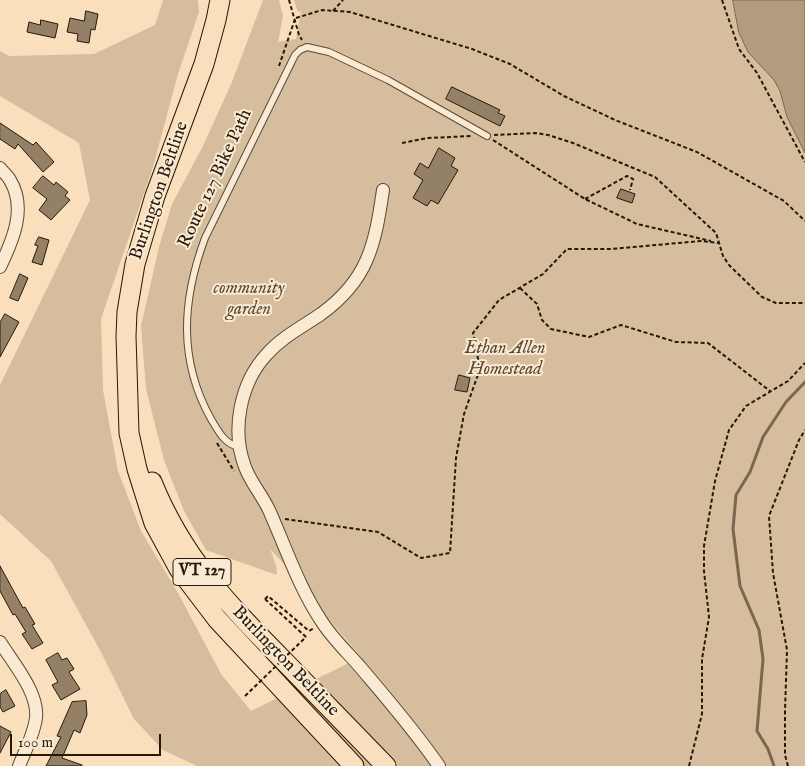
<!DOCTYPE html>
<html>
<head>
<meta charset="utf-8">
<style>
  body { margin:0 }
  #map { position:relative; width:805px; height:766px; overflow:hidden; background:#f9dfbb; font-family:"IM FELL English",serif }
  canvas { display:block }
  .scale { position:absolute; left:10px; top:734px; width:151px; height:22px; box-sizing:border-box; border:2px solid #251909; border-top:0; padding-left:6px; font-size:15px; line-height:18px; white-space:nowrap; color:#251909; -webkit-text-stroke:4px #fbead3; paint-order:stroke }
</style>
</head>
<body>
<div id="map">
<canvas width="805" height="766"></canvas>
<div class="scale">100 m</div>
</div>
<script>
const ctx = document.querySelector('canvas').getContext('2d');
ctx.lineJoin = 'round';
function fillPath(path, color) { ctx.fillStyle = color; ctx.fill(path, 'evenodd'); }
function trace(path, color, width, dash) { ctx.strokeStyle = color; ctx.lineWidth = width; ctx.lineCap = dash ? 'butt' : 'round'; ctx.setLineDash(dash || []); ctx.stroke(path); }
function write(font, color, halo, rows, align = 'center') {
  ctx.font = font + ' "IM FELL English",serif'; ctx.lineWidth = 4; ctx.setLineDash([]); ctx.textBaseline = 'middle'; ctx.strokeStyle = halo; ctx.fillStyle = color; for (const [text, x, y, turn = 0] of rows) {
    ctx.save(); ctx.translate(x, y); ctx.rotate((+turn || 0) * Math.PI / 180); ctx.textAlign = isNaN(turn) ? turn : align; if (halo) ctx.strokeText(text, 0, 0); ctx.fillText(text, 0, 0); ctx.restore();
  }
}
fillPath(new Path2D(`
  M163,0h35l1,12 -21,62 -25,93 -52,152 2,71 15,81 23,60 37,62 43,81 30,37 110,-54 -39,-46 -6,-12 -46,-50 6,16 1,10 -71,-25 -22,-39 -20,-51 -18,-71 -5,-63 18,-79 13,-43 31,-58 29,-64 31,-82h16l4,16 -5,26 18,-3 5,-28 -3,1 -4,-12h439l6,33 9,19 26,28 6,11 7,26 18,36v613h-608l-34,-16 -29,-31 -33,-67 -50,-91 -51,-47v-129l90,-185 -11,-57 -79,-47v-45l9,5 85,-2 61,-29z`), '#d5bd9d');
const water = new Path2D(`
  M733,0h72v153l-18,-36 -7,-26 -6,-11 -26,-28 -9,-19z`);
fillPath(water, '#b19c7e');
trace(water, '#79684f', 1);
trace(new Path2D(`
  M774,766l-6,-17 -11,-18 6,-72 -4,-29 -19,-44 -7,-57 3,-34 14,-23 13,-35 23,-35 19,-20`), '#79684f', 3);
const building = new Path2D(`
  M86,11l12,3 -3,16 -4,-1 -2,14 -12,-2 1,-7 -11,-2 3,-14 14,3z
  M41,20l17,4 -3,14 -28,-6 2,-10 11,3z
  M452,87l48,23 -2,3 7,3 -5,10 -54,-27z
  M0,123l33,22 3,-3 18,20 -11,10 -25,-28 -3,5 -15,-10z
  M439,148l16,10 -4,8 7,4 -20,34 -7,-4 -4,6 -14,-8 10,-18 -9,-6 6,-11 8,5z
  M43,176l11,9 2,-3 12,10 -3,4 5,4 -19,20 -12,-10 8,-11 -14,-11z
  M621,189l14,5 -3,9 -15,-5z
  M39,237l10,3 -7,25 -10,-3 6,-16 -3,-1z
  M20,274l8,4 -10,23 -8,-3z
  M5,314l14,8 -19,35v-34z
  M459,375l11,3 -3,14 -12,-2z
  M0,566l23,42 2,-1 10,17 -3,1 11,18 -11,6 -10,-15 4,-2 -11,-18 -2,1 -13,-24z
  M58,653l4,7 5,-2 7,11 -5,3 11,17 -19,11 -9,-15 6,-3 -12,-22z
  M6,690l9,16 -12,6 -3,-5v-13z
  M86,701l1,14 -7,18 -6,-3 -12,28 20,7v1h-36l15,-29 -4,-1 15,-34z
  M0,726l11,6 -11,21z`);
fillPath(building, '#938066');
trace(building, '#251909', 1);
const lane = new Path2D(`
  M240,447c-15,-2 -22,-16 -29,-28 -33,-59 -29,-119 -6,-181l90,-183 5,-5 7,-3 22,5 59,28 99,56`);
const street = new Path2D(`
  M0,168c3,4 8,8 10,12 17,28 3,60 -10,87
  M383,190c-8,55 -15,90 -62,124 -19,13 -39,23 -54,40 -27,29 -36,76 -22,113 6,16 17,28 24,43 17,38 30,78 53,112 11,17 26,31 39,46 27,32 54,63 78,98
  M0,642c13,21 39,51 36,76 -2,16 -11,33 -17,48`);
const primary = new Path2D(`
  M220,0l-4,20 -12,44 -49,132 -20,68 -8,48 -1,24 3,97 8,36 17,54 25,46 38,50 137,147
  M152,482c31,77 77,123 134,181 33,34 67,69 100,103`);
trace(lane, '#5a4a36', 8);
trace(street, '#5a4a36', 14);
trace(primary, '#251909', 21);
trace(new Path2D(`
  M289,0l10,35 3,5
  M722,0l17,49 18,24 48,89
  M333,11l10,-11
  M296,18l26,-8 28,2 122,37 38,15 54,32 51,24 82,32 87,49 21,20
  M279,66l16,-47
  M494,135l42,-2 12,2 25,8 82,34 61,56 7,23 6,9 33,32 14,6h29
  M493,140l92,59 52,25 74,17
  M402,143l26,-5 44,-2
  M585,199l42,-23 6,3 -3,11
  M520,288l17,16 5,16 9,9 38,8 32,-12 55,17 32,1 62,48
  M217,443l17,28
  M285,519l93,13 43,26 29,-5 6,-95 8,-44 16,-45 -7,-36 26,-33 44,-26 24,-25h44l90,-8 18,2
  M265,599l3,-3 41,35 5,-3
  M265,599l41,38
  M689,766l13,-52v-55l7,-42 -5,-46v-25l11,-65 14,-51 17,-24 42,-25 17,-18
  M788,766l-3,-11v-44l2,-61 -14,-77 -4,-57 30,-76 6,-10`), '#251909', 2, [4, 2.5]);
trace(lane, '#fbead3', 6);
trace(street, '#fbead3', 12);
trace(primary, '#f9dfbb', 19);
trace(new Path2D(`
  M245,696l61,-59`), '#251909', 2, [4, 2.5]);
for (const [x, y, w] of [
  [202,572,58]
]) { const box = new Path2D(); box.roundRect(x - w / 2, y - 13.5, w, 27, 4); ctx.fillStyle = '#fbead3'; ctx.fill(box); trace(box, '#251909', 1); }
write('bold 16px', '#251909', null, [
  ["VT 127",202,572]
]);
write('18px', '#251909', '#fbead3', [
  ["Route 127 Bike Path",216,179,-65],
  ["Burlington Beltline",160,191,-71],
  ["Burlington Beltline",285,662,46]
]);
write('italic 18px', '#5a4a35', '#fbead3', [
  ["community",249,289],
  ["garden",249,310],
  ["Ethan Allen",505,349],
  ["Homestead",505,370]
]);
</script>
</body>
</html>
